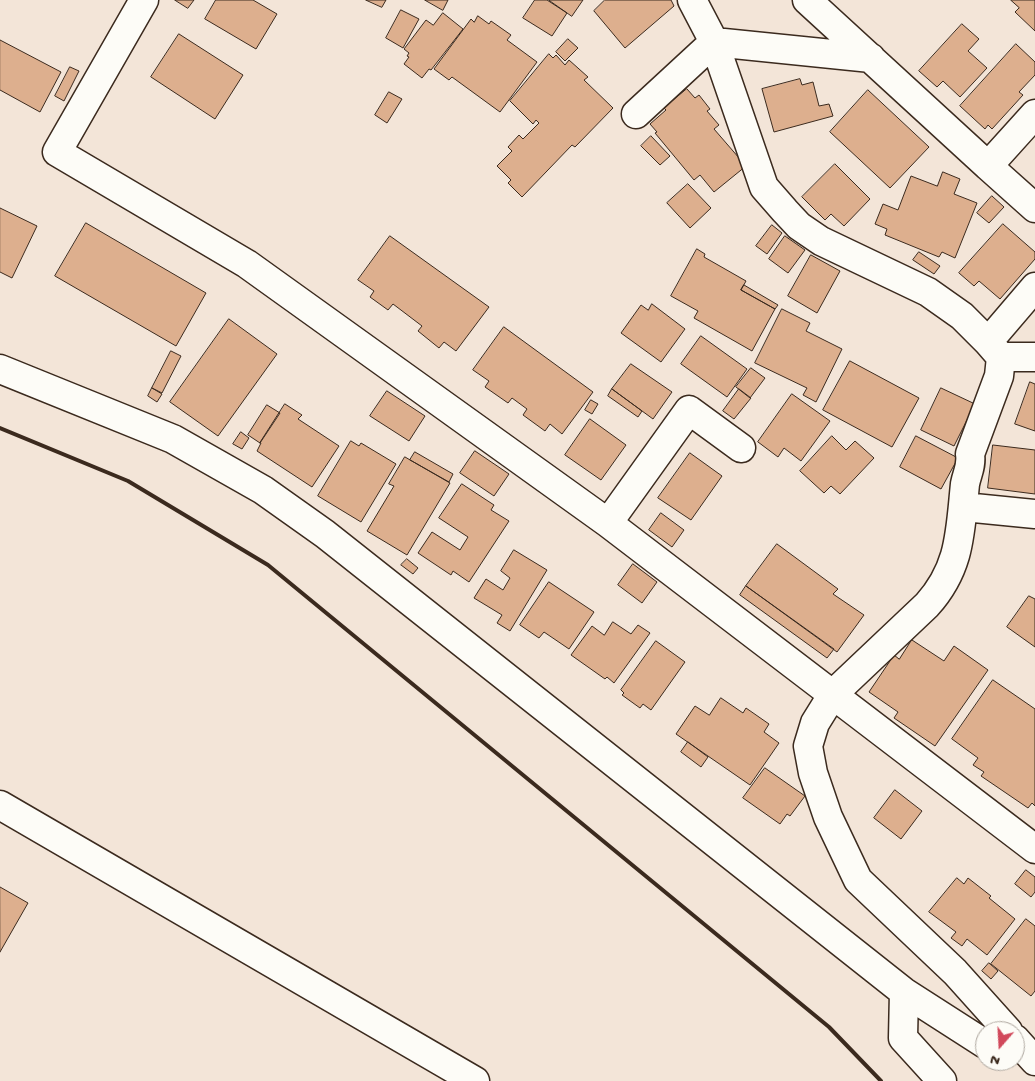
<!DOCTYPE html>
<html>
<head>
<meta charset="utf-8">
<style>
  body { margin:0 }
  #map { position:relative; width:1035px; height:1081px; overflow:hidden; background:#f3e5d8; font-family:"Gochi Hand",sans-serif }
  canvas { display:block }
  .north { position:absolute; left:975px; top:1021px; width:50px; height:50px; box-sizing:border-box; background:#fdfcf7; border:1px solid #afa8a0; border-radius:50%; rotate:199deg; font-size:14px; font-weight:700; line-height:20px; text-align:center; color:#3b2a1e }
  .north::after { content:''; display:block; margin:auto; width:18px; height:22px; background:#d1495b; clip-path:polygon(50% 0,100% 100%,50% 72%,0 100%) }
</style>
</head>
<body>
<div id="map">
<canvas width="1035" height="1081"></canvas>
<div class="north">N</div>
</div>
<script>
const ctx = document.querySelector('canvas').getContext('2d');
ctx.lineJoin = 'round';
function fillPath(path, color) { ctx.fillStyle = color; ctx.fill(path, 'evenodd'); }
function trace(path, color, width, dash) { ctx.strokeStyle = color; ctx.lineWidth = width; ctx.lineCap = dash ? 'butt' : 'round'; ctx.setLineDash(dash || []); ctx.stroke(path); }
const building = new Path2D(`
  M175,0h19l-6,8z
  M216,0h37l24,14 -21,35 -51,-30z
  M366,0h20l-4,7z
  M425,0h23l-5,10z
  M535,0h12l20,13 -15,23 -29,-18z
  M549,0h34l-11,16z
  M605,0h66l3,6 -49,42 -31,-37z
  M1011,0h24v31l-20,-19 4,-4z
  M401,10l18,9 -16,29 -17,-10z
  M443,13l20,16 -32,41 -2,-1 -7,9 -18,-14 5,-7 -2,-1 2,-3 -5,-4 22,-29 7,5z
  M478,16l11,8 2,-3 20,14 -4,5 30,22 -37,50 -48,-35 -3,3 -15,-11 37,-50 3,3z
  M962,24l17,15 -11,12 19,17 -27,29 -17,-16 -6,6 -18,-16z
  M179,34l64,41 -28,44 -64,-42z
  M568,39l10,9 -13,13 -9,-9z
  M0,40l61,32 -21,40 -40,-22z
  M1016,44l19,18v13l-16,17 4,3 -31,34 -4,-4 -3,4 -25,-23z
  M549,54l4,4 3,-3 9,10 4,-5 19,17 -4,3 29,28 -38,39 -3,-2 -50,52 -14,-14 3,-3 -14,-14 15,-15 -4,-4 11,-12 4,4 16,-16 -3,-3 -3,4 -23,-23z
  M70,67l9,4 -15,30 -9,-5z
  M800,79l2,6 11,-3 6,24 10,-2 4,12 -59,16 -12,-43z
  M687,89l8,9 4,-3 11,14 -3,2 12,14 -5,4 32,37 -32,26 -14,-17 -6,5 -39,-47 2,-1 -7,-8 16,-14 -2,-2z
  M868,90l61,57 -39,41 -60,-56z
  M389,92l13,7 -15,24 -12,-8z
  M651,136l19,20 -10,9 -19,-19z
  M835,164l35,35 -26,27 -13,-12 -6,6 -23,-23z
  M943,172l17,7 -6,15 23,9 -22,55 -13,-6 -3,5 -54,-22 2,-6 -12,-5 8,-20 15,6 13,-34 26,10z
  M688,184l23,24 -21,20 -23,-25z
  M992,196l12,11 -15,16 -12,-10z
  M0,208l37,18 -25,52 -12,-6z
  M86,223l120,70 -30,53 -121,-70z
  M1003,224l32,28v7l-35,40 -21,-18 -5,5 -15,-13z
  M772,225l10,8 -15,21 -11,-8z
  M390,236l99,71 -33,44 -12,-9 -5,6 -21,-17 4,-5 -29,-22 -5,6 -18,-13 4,-6 -16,-11z
  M785,236l20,14 -17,23 -19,-14z
  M697,249l8,5 -1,3 42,24 -5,9 34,19 -23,42 -58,-33 4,-7 -27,-15z
  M919,252l21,14 -6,8 -21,-14z
  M811,255l29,16 -23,42 -29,-17z
  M744,285l34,20 -3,4 -34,-19z
  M652,304l33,25 -24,33 -40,-29 20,-28 7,5z
  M782,309l28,14 -4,8 36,18 -26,53 -13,-7 4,-7 -52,-25z
  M229,319l48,35 -59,82 -48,-34z
  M504,327l89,65 -31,42 -12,-10 -5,7 -22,-16 4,-6 -15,-11 -4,5 -23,-16 4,-6 -16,-11z
  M701,336l46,33 -20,28 -46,-33z
  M171,351l10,5 -19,37 -10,-5z
  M850,361l69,37 -27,49 -69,-37z
  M631,364l41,28 -19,27 -41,-30z
  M751,368l14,10 -15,20 -14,-11z
  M1030,382l5,2v47l-20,-7z
  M152,388l10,6 -5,8 -9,-6z
  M941,388l34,16 -21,42 -33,-16z
  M612,389l30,22 -4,6 -30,-21z
  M739,389l12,9 -17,21 -11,-8z
  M387,391l38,25 -16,25 -39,-25z
  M792,394l38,27 -29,40 -17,-13 -6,9 -20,-15z
  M591,400l7,4 -6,10 -7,-4z
  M285,404l17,11 -4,4 41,27 -27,41 -55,-36 4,-8h-1z
  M267,405l13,8 -20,30 -12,-8z
  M590,419l36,26 -25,35 -36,-25z
  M241,432l8,6 -7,11 -9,-5z
  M832,436l14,14 9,-9 19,17 -34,36 -9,-8 -7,7 -24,-22z
  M916,436l42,22 -17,31 -41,-22z
  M351,441l8,5 2,-3 35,21 -35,58 -43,-26z
  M993,445l42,5v44l-47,-6z
  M475,451l34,23 -15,22 -34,-23z
  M415,452l38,22 -4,8 -39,-22z
  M690,453l32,23 -31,44 -33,-22z
  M405,457l45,26 -43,72 -40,-24 27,-45 -5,-2z
  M462,484l32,21 -3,5 18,11 -40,61 -16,-11 -2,4 -33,-22 14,-21 28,18 8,-13 -29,-19z
  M661,513l23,17 -12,17 -23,-17z
  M777,544l61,45 -5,5 31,21 -27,37 -91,-66z
  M514,550l33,20 -37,61 -13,-8 5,-8 -28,-17 12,-19 17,11 7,-12 -9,-7z
  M407,559l11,9 -5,6 -12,-9z
  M633,564l24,18 -15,21 -24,-18z
  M549,582l45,30 -25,37 -25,-17 -5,6 -19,-13z
  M746,586l88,63 -7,9 -87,-63z
  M1029,596l6,3v48l-28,-20z
  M613,622l18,12 7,-9 12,8 -36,50 -7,-6 -2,2 -34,-24 21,-29 12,9z
  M912,640l32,21 10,-15 34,24 -53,76 -41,-28 4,-6 -29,-20 25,-37 5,4z
  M656,641l29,21 -34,48 -8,-6 -3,4 -18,-13 2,-2 -3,-3z
  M993,680l42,29v97l-3,-3 -4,5 -47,-32 3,-4 -11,-7 5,-7 -26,-19z
  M721,698l22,15 3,-5 23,16 -5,8 15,11 -29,42 -74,-51 19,-28 14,9z
  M688,742l20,15 -7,10 -20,-15z
  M765,768l40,28 -15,20 -3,-2 -7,10 -37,-26z
  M895,790l27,21 -21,28 -27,-21z
  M1026,870l9,7v15l-4,5 -16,-13z
  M957,878l7,6 4,-6 23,18 -2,2 26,21 -28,36 -20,-16 -5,7 -11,-8 5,-6 -27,-20z
  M0,887l28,16 -28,49z
  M1026,919l9,7v65l-4,5 -40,-32z
  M989,963l9,8 -7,8 -9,-8z`);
fillPath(building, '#ddaf8e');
trace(building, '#3b2a1e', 1);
const street = new Path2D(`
  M144,0l-87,152 190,112 361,259 427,326
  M692,0l22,42 50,145 21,24 14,15 22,15 107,51 34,24 26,26 13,15 -2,19 -29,78c2,12 -3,19 -5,30 -5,48 -4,83 -38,121l-94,89 -18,29 -7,23 5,27 15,44 30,63 97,92 53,59
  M807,0l181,166 47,-52
  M636,114l78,-72 157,16
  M988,166l47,42
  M988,342l47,-55
  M1001,357h34
  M0,369l173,70 90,51 62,44 579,458 81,52
  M964,507l71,7
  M608,523l81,-113 52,38
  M0,805l475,276
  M904,992l-1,46 39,43
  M1015,1039l20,22`);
trace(street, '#3b2a1e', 31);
trace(street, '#fdfcf7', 28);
trace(new Path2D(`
  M0,428l128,53 140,84 561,462 52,54`), '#3b2a1e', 4);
</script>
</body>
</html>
